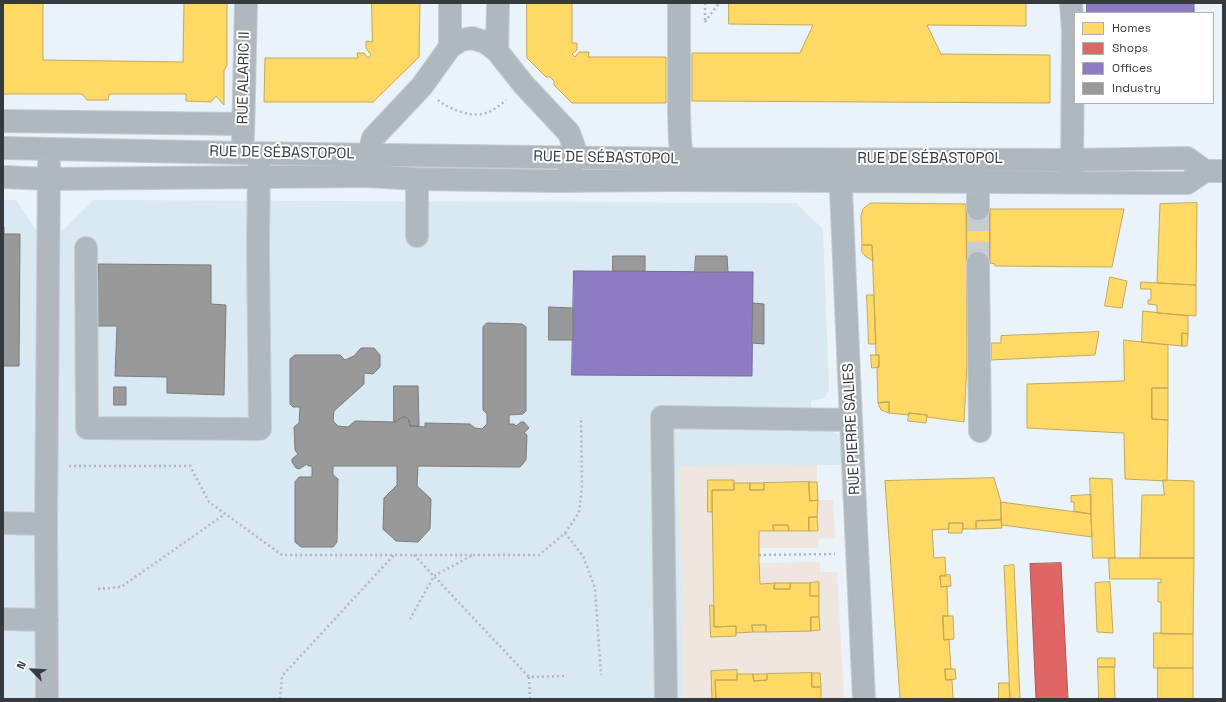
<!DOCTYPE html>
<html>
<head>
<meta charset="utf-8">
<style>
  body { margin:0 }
  #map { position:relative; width:1226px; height:702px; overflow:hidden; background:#eaf3f9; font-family:"Space Grotesk",sans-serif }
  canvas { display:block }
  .frame { position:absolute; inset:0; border:4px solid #343a3e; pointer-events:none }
  .legend { position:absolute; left:1074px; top:12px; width:140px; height:92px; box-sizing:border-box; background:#fff; border:1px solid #aeb0b2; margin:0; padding:5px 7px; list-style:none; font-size:12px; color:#343a3e }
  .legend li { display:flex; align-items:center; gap:8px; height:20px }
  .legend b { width:20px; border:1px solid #aeb0b2 }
  .north { position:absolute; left:12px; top:650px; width:40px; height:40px; -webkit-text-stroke:3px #fff; paint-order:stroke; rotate:294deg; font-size:11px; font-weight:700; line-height:16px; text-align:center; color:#343a3e }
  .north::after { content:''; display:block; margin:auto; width:14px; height:18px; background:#343a3e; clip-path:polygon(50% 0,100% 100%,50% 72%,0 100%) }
</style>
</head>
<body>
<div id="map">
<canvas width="1226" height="702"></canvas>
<div class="frame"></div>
<ul class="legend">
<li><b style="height:11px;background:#ffd966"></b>Homes</li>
<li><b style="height:11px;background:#e06666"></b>Shops</li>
<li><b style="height:11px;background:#8e7cc3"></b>Offices</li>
<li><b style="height:11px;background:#999"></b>Industry</li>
</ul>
<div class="north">N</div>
</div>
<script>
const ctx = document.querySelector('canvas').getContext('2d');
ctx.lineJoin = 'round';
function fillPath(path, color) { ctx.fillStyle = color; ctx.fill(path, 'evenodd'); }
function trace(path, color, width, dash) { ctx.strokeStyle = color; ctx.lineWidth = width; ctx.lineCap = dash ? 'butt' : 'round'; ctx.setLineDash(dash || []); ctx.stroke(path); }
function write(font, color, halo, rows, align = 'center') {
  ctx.font = font + ' "Space Grotesk",sans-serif'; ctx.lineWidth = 4; ctx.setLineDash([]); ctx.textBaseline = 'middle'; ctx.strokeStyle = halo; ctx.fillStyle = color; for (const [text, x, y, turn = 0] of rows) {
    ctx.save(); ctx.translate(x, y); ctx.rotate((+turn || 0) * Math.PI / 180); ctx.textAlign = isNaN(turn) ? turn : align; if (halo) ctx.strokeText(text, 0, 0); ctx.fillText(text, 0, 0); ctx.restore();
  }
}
fillPath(new Path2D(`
  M3,200h13l19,29 28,1 31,-30 702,3 27,26 6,161 -5,8 -13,3 1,28 13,-1 16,8 2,6v23l-164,1 4,233h-680z`), '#d8e9f3');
fillPath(new Path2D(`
  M817,465v17l-83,1 -1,-3h-25v31l4,1 2,94h-4l1,31 25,-1v-3l83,-3v-48l-59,2 -1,-21 61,-1v10h17l7,127h-23l-1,-26 -83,1v-4l-25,1v28h-29l-4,-233z
  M818,500h15l2,38 -16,1v9h-60v-16l59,-1z`), '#eee6df');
const homes = new Path2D(`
  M3,3h40v57l140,2 1,-59h43v62l-3,6v34l-8,-9 -5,6 -25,-1v-7h-77l-1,6h-21l-5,-6h-79z
  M372,3h48l-1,54 -46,45h-109l1,-44h93l-1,-5h7l4,5 3,-3 -5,-7v-7l6,1z
  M527,3h45v40h5v7l-5,4 3,3 4,-5h10l-1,5h78v46h-94l-18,-18v-4l-4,-4h-4l-19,-19z
  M729,3h297v23l-99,-1 14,29 109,1v48l-358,-2v-48h108l13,-28 -84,-1z
  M871,203l95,1 1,160 -3,58 -37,-5v-2l-18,-2v2l-20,-2v-11l-11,1 -1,-36h2v-12h-3l-4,-110h-10l-1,-29 2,-7z
  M1197,203l-1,82 -39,-2 3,-79z
  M967,209h23v54h-23z
  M990,209h134l-12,58 -117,-1v-2l-5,-1z
  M862,245h10l1,16 -8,-5 -3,-4z
  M1110,277l17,4 -5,27 -17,-2z
  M1141,282l55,3v31l-39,-3v-8l-9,-1v-4h3v-11h-10z
  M867,295h7l2,49h-7z
  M1143,311l45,5v18l-6,-1v13l-40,-4z
  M1099,332l-4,23 -104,5v-17h10v-7z
  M1182,333l6,1 -1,12h-5z
  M1124,340l44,5v43h-16v31l16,1 -1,61 -42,-2 -1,-46 -97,-5v-44l97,-3z
  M871,355h8v12l-7,1z
  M1152,388h16v32l-16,-1z
  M889,402v11l-8,-3 -3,-7z
  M909,413l18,2 -1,8 -18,-2z
  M994,478l7,24v18l-25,1v8h-13v-6h-14v6l-17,1 2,28 11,-1 1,19h-6l1,11 6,-1 1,30h-5l1,24 5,-1 2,30h-6l1,11h6l1,19h-53l-15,-218z
  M1090,478l22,1 3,79h-22z
  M708,480h26v10h-22v22h-4z
  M1163,480l31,1v77h-54l2,-63h22z
  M809,482h8l1,18 -8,1z
  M809,482l1,19 8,-1 -1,17h-8v14h-20l-1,-6h-15l1,6h-15v31l1,22 15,-1 -1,6h16v-6h20v13h9v21h-8v14l-45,1v-7h-14l1,7 -17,1v-7l-22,1 -2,-137h22v-7h16v7h14v-7z
  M750,483h14v7h-14z
  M1091,495v19l-17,-3v-9h-3v-6z
  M1001,502l90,12 1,23 -90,-12z
  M809,517h8l1,14h-9z
  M1001,520l1,8 -26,1v-8z
  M949,523h14l-1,10h-13z
  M773,525h15l1,6h-15z
  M1109,558h85l-1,76h-32v-32h-3v-20l3,1v-4h-51z
  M1014,565l6,134h-10l-6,-133z
  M950,575l1,11 -10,1 -1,-11z
  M819,582v14h-9v-13z
  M1110,582l3,51 -16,-1 -2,-49z
  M775,583h15v6h-16z
  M710,605l4,1v21l22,-1v10l-25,1z
  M943,616h10l1,23 -10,1z
  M811,617h8l1,13 -9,1z
  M752,625h14v7h-13z
  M1154,633l39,1v34h-39z
  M1098,658h17v9h-17z
  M1098,667h16l1,32h-16z
  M1158,668h35v31h-35z
  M945,669h10l1,10 -10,1z
  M737,670v10h-22l1,19h-4l-1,-28z
  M812,673h8l1,14h-9z
  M812,673v14h9v12h-105l-1,-19h22v-6h16l1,7 13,-1v-6z
  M753,674h14v6l-13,1z
  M999,683h10l1,16h-11z`);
fillPath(homes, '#ffd966');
trace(homes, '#c2a95a', 1);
const shops = new Path2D(`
  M1061,563l7,136h-32l-6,-135z`);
fillPath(shops, '#e06666');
trace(shops, '#ac595a', 1);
const offices = new Path2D(`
  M1087,3h107v10h-107z
  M574,271l179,1 -1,104 -180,-1z`);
fillPath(offices, '#8e7cc3');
trace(offices, '#73689b', 1);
const industry = new Path2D(`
  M3,227h1v7h16l-1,132h-16z
  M613,256h32v15h-32z
  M696,256h31l1,16h-33z
  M99,264l112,1v39l15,1 -2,90 -57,-2v-16l-52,-1 2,-50h-19z
  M753,303l11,1v40l-12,-1z
  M549,307l24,1v32h-24z
  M487,323l35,1 4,3v84l-3,3 -14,1v9h5l2,2 5,-4h3l5,6 -5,5 3,2 -1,25 -6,7 -102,-1 -1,20 14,13 -1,30 -12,13 -22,-1 -13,-12 1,-31 13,-13v-19h-64v9l5,4 -1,63 -4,5h-32l-6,-5v-60l4,-5h13v-11h-4l-1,-2 -8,5 -3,-1 -4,-6v-3l6,-5 -3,-4 -1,-23 5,-4 1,-16h-7l-3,-3v-45l5,-4h45l5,5 9,-4 7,-8h13l6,7v12l-7,7 -9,-1v11l-30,27 -1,10 5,5 10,1 7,-6 40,1 8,-5h3l3,3 1,6 15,1v-4l45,1 5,4 7,1 5,-5v-10l-4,-4v-83z
  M394,386h24l1,40h-9l-1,-6 -3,-3h-3l-9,5z
  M114,387h12v18h-12z`);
fillPath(industry, '#999');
trace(industry, '#7b7c7e', 1);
trace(new Path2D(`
  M978,209v54`), '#c6ced4', 22, [22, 11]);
const minor = new Path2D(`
  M1071,3l2,28 -1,143
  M450,47v-44
  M497,51l1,-48
  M3,121l240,3
  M243,138l3,-135
  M3,148l239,5 440,6 390,1 115,-2 18,13
  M670,167l12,-8 -2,-18 -1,-29v-109
  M840,167l11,253 13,279
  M368,170l1,-15 4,-17 49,-52 28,-39 11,-7 11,-2 13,4 12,9 27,34 45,48 9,25 -9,9
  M3,177l46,2 319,-3 49,3 139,2 117,-1 482,3h32l18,-12h18
  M978,209v-26
  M417,236v-57
  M86,248l1,180 173,1 -2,-180 1,-87
  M978,263l2,168
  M3,523l43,1
  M3,619l44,1
  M47,699l-1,-175 3,-360
  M666,699l-4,-282 189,3`);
trace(minor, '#c7cdd2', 24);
trace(new Path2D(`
  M705,3v19
  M705,22l14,-19
  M438,100c8,8 33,17 44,14 10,-2 17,-8 24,-14
  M69,466h121l19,36 73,53h191l-39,21 -24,43
  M565,533l14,-20 3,-27 -1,-69
  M414,555l115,122
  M473,555h66l26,-22 18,23 12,32 6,87
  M759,555l76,-1
  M98,589l23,-2 104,-73
  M280,699l2,-23 112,-121
  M530,699l-1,-22 37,-1`), '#b0b8be', 2.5, [2, 3]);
trace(minor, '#aeb8be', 22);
write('15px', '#343a3e', '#fff', [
  ["RUE ALARIC II",244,78,-89],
  ["RUE DE SÉBASTOPOL",282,153,1],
  ["RUE DE SÉBASTOPOL",606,158,1],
  ["RUE DE SÉBASTOPOL",930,159],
  ["RUE PIERRE SALIES",852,429,-93]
]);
</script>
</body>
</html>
